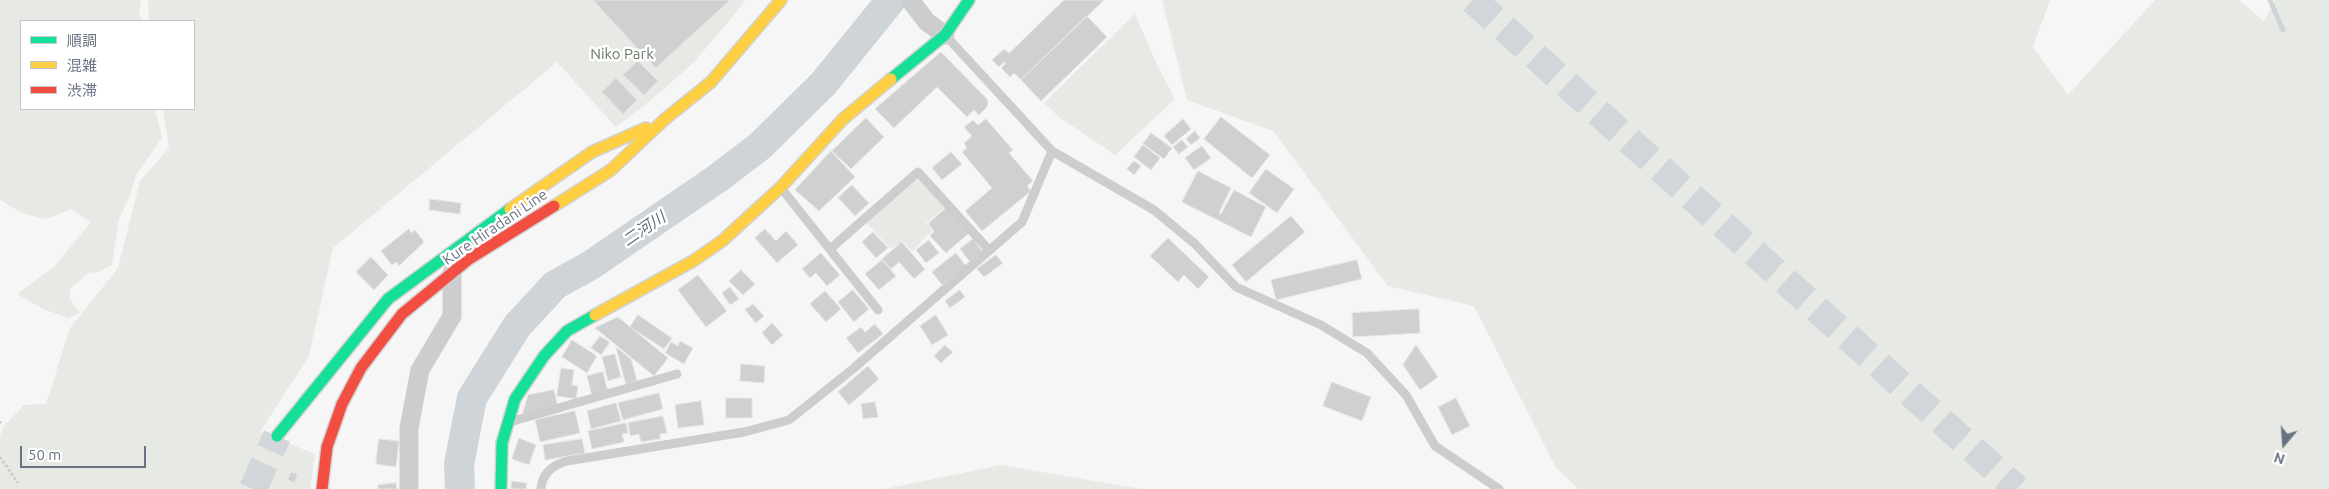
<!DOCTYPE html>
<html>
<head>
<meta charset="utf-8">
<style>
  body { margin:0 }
  #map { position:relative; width:2329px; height:489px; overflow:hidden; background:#f6f6f6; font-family:Ubuntu,"Noto Sans JP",sans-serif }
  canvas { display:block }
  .legend { position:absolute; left:20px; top:20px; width:175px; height:90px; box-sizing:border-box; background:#fff; border:1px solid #c3c7cd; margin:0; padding:6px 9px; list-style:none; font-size:15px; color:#687383 }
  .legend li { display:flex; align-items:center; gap:10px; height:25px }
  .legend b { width:25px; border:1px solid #c3c7cd }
  .north { position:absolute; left:2259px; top:419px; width:50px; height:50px; -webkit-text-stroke:4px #fff; paint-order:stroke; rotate:198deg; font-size:14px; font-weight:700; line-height:20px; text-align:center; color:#687383 }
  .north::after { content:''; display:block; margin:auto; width:18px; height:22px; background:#687383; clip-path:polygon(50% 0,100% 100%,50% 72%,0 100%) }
  .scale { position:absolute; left:20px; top:446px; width:126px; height:22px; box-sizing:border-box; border:2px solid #687383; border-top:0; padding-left:6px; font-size:15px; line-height:18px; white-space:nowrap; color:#687383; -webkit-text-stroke:4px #fff; paint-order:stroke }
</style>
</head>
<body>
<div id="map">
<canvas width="2329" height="489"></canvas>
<ul class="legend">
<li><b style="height:6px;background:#16e098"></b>順調</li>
<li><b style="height:6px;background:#ffcf43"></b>混雑</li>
<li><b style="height:6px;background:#f24e42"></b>渋滞</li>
</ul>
<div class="north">N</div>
<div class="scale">50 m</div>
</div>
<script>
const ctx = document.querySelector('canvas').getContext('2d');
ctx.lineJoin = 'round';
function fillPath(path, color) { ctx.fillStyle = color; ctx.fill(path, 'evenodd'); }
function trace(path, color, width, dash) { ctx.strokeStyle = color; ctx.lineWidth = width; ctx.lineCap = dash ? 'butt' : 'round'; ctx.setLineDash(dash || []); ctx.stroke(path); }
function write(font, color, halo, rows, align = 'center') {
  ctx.font = font + ' Ubuntu,"Noto Sans JP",sans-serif'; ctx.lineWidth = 5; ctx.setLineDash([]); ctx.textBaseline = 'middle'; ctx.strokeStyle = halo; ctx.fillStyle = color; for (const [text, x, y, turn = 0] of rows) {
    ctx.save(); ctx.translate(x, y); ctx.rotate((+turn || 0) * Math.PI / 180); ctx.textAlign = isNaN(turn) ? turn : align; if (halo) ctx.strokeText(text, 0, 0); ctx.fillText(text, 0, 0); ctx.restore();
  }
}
fillPath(new Path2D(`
  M0,0h141l-2,14 4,7h-122v88h134l7,29 -26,37 -7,23 -10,21 -7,46 -13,7 -11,1 -18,16v10l10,14 -11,5 -26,-9 -26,-15 37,-27 37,-45 -20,-13 -25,10 -24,-6 -22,-13z
  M148,0h597l-6,9 -44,52 -33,30 -46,36 -59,-65 -224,186 -24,108 -49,76 55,22 -5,35h-310v-52l3,-10 21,-22 22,-1 24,-76 48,-60 22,-87 29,-33 -6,-39h31v-88h-45z
  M1162,0h888l-17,47 35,48 87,-95h84l25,21 11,-21h54v489h-750l-23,-21 -82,-162 -86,-20 -115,-155 -86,-31z
  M1135,14l23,53 17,32 -60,56 -56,-38 -15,-14z
  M918,175l29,31 -21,17 6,8 -20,20 -9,-10 -12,8 -26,-28z
  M1001,465l140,24h-256z`), '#e6e9e4');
trace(new Path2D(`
  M2270,0l13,30`), '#ced4d8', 5);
trace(new Path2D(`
  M460,489l-1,-25 13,-66 45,-72 38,-41 36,-20 127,-87 42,-32 63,-62 68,-84`), '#ced4d8', 30);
const building = new Path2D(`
  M593,0h137l-74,68z
  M1064,0h40l-83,80 -7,-7 -4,4 -9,-9 4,-4 -1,-2 -5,5 -7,-7 12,-11 5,4z
  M1087,16l20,21 -66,64 -20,-21z
  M941,52l47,48 -1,7 -8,8 -5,-5 -7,7 -30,-30 -43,41 -19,-19z
  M638,61l20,20 -14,14 -21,-20z
  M616,78l21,22 -14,14 -21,-22z
  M1221,117l49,38 -18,23 -48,-39z
  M866,118l18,19 -33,32 -19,-18z
  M986,119l27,31 -4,3 24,28 -6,5 4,5 -49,40 -17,-20 27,-23 -30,-36 5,-4 -3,-5 8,-7 -8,-9 9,-7 5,5z
  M1183,119l8,10 -19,16 -8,-9z
  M1195,131l5,7 -9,7 -5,-6z
  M1151,133l21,15 -8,11 -21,-15z
  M1182,140l6,7 -9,7 -6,-7z
  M1143,145l17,13 -9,12 -17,-13z
  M1202,146l9,12 -17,12 -9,-12z
  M831,151l24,26 -36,34 -24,-21z
  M951,152l11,12 -20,16 -10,-12z
  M1134,161l7,5 -7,9 -7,-6z
  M1266,169l28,20 -17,24 -28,-20z
  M1198,171l33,17 -12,25 2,1 13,-24 32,17 -15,30 -69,-35z
  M852,185l17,18 -14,13 -17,-18z
  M430,199l31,4 -1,11 -31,-4z
  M946,208l23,25 -23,20 -16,-17 4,-5 -6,-7z
  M1291,216l14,16 -59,50 -14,-17z
  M409,229l2,4 4,-3 9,12 -25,24 -3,-4 -4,3 -11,-14z
  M765,229l11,12 10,-10 12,14 -21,18 -22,-25z
  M873,232l15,16 -12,10 -14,-16z
  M1168,238l41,39 -11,12 -14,-14 -6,7 -28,-26z
  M973,239l10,13 -13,10 -10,-13z
  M929,240l10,13 -13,10 -10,-13z
  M902,242l23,27 -11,10 -15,-17 -8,7 -9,-10z
  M821,253l19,22 -13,11 -11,-13 -6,5 -8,-9z
  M956,253l10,13 -24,19 -10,-13z
  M996,255l7,8 -19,14 -7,-8z
  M371,257l17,18 -14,15 -18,-18z
  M882,260l14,16 -17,14 -14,-16z
  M1357,260l5,19 -86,21 -5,-20z
  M741,270l14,14 -12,11 -14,-14z
  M698,275l29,36 -21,16 -28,-37z
  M730,287l9,12 -9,6 -8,-12z
  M853,290l16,19 -15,13 -16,-20z
  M960,290l5,7 -15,11 -5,-7z
  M825,291l16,18 -15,13 -16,-18z
  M753,304l11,12 -8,7 -11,-13z
  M1419,309l1,24 -67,4 -1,-24z
  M638,315l34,23 -8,11 -34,-22z
  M936,315l12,20 -16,10 -12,-19z
  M618,317l50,41 -14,18 -59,-48z
  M772,323l11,12 -11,10 -10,-12z
  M875,324l8,10 -25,19 -12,-15 15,-11 4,5z
  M600,336l10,6 -9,13 -10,-7z
  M572,340l25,16 -10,17 -25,-16z
  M680,341l13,7 -9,16 -19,-11 6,-11 7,4z
  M945,345l8,7 -12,11 -7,-7z
  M1416,345l22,32 -18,13 -17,-25z
  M616,347l15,12 6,22 -11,3z
  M615,354l6,23 -13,4 -6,-24z
  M741,364l24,2 -1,17 -24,-2z
  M868,366l11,13 -30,26 -11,-13z
  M561,368l13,2 -2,15 6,1 -2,13 -19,-3z
  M603,372l5,20 -16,4 -5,-20z
  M1332,382l39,15 -9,24 -39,-15z
  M554,390l4,18 -36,8 6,-21z
  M659,393l4,16 -40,11 -5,-17z
  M726,398h26v20h-26z
  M1456,398l14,28 -18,9 -14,-28z
  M701,401l3,24 -26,3 -3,-23z
  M875,402l3,15 -15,2 -2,-15z
  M616,403l5,18 -30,8 -4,-18z
  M575,411l5,22 -40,9 -5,-22z
  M663,416l4,17 -7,1v5l-19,3 -2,-8 -9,2 -2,-13z
  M626,423l2,10 -6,1 2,8 -32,7 -4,-18z
  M519,438l17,7 -7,20 -17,-6z
  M379,439l20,2 -3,26 -20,-3z
  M582,439l3,14 -40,7 -2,-15z
  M291,472l7,2 -4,9 -6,-3z
  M512,481l15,2 -1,6h-15z
  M396,483l1,6h-19v-4z`);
fillPath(building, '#ced0d1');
trace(building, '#e6e6e6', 1);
trace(new Path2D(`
  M253,489l24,-53`), '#d2d5d9', 28, [28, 14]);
trace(new Path2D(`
  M1473,0l544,489`), '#d2d5d9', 28, [28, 14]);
const fast = new Path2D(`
  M891,79l54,-44 24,-35
  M277,436l111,-137 122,-90
  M501,489l1,-46 13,-44 29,-43 23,-25 28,-16`);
const slow = new Path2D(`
  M554,206l57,-36 54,-51 46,-37 70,-82
  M510,209l82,-57 54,-24
  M595,315l98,-54 29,-20 59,-54 62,-68 48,-40`);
const jam = new Path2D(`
  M322,489l5,-42 15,-43 19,-36 41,-54 67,-55 85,-53`);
trace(fast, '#d2d3d4', 14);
trace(slow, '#d2d3d4', 14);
trace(jam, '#d2d3d4', 14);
trace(new Path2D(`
  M0,421v5
  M0,457l18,26`), '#cacbcc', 3, [2.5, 2.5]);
trace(new Path2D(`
  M946,36l106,115 102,59 41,34 41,43 85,38 46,28 39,42 29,51 64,43
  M782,189l96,121
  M830,249l88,-77 71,78
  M513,421l164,-47
  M541,489c1,-16 12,-24 26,-28l177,-29 45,-12 65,-52 168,-146 30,-71`), '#cccdcf', 9);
trace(new Path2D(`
  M910,0l17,22 18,13
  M409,489v-61l11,-58 32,-54v-43`), '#cccdcf', 19);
trace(fast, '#16e098', 11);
trace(slow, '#ffcf43', 11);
trace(jam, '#f24e42', 11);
write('15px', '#687b67', '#fff', [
  ["Niko Park",622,54]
]);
write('15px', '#687383', '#fff', [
  ["Kure Hiradani Line",495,227,-34]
]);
write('italic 16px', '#64747f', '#fff', [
  ["二河川",644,229,-34]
]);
</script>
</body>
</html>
